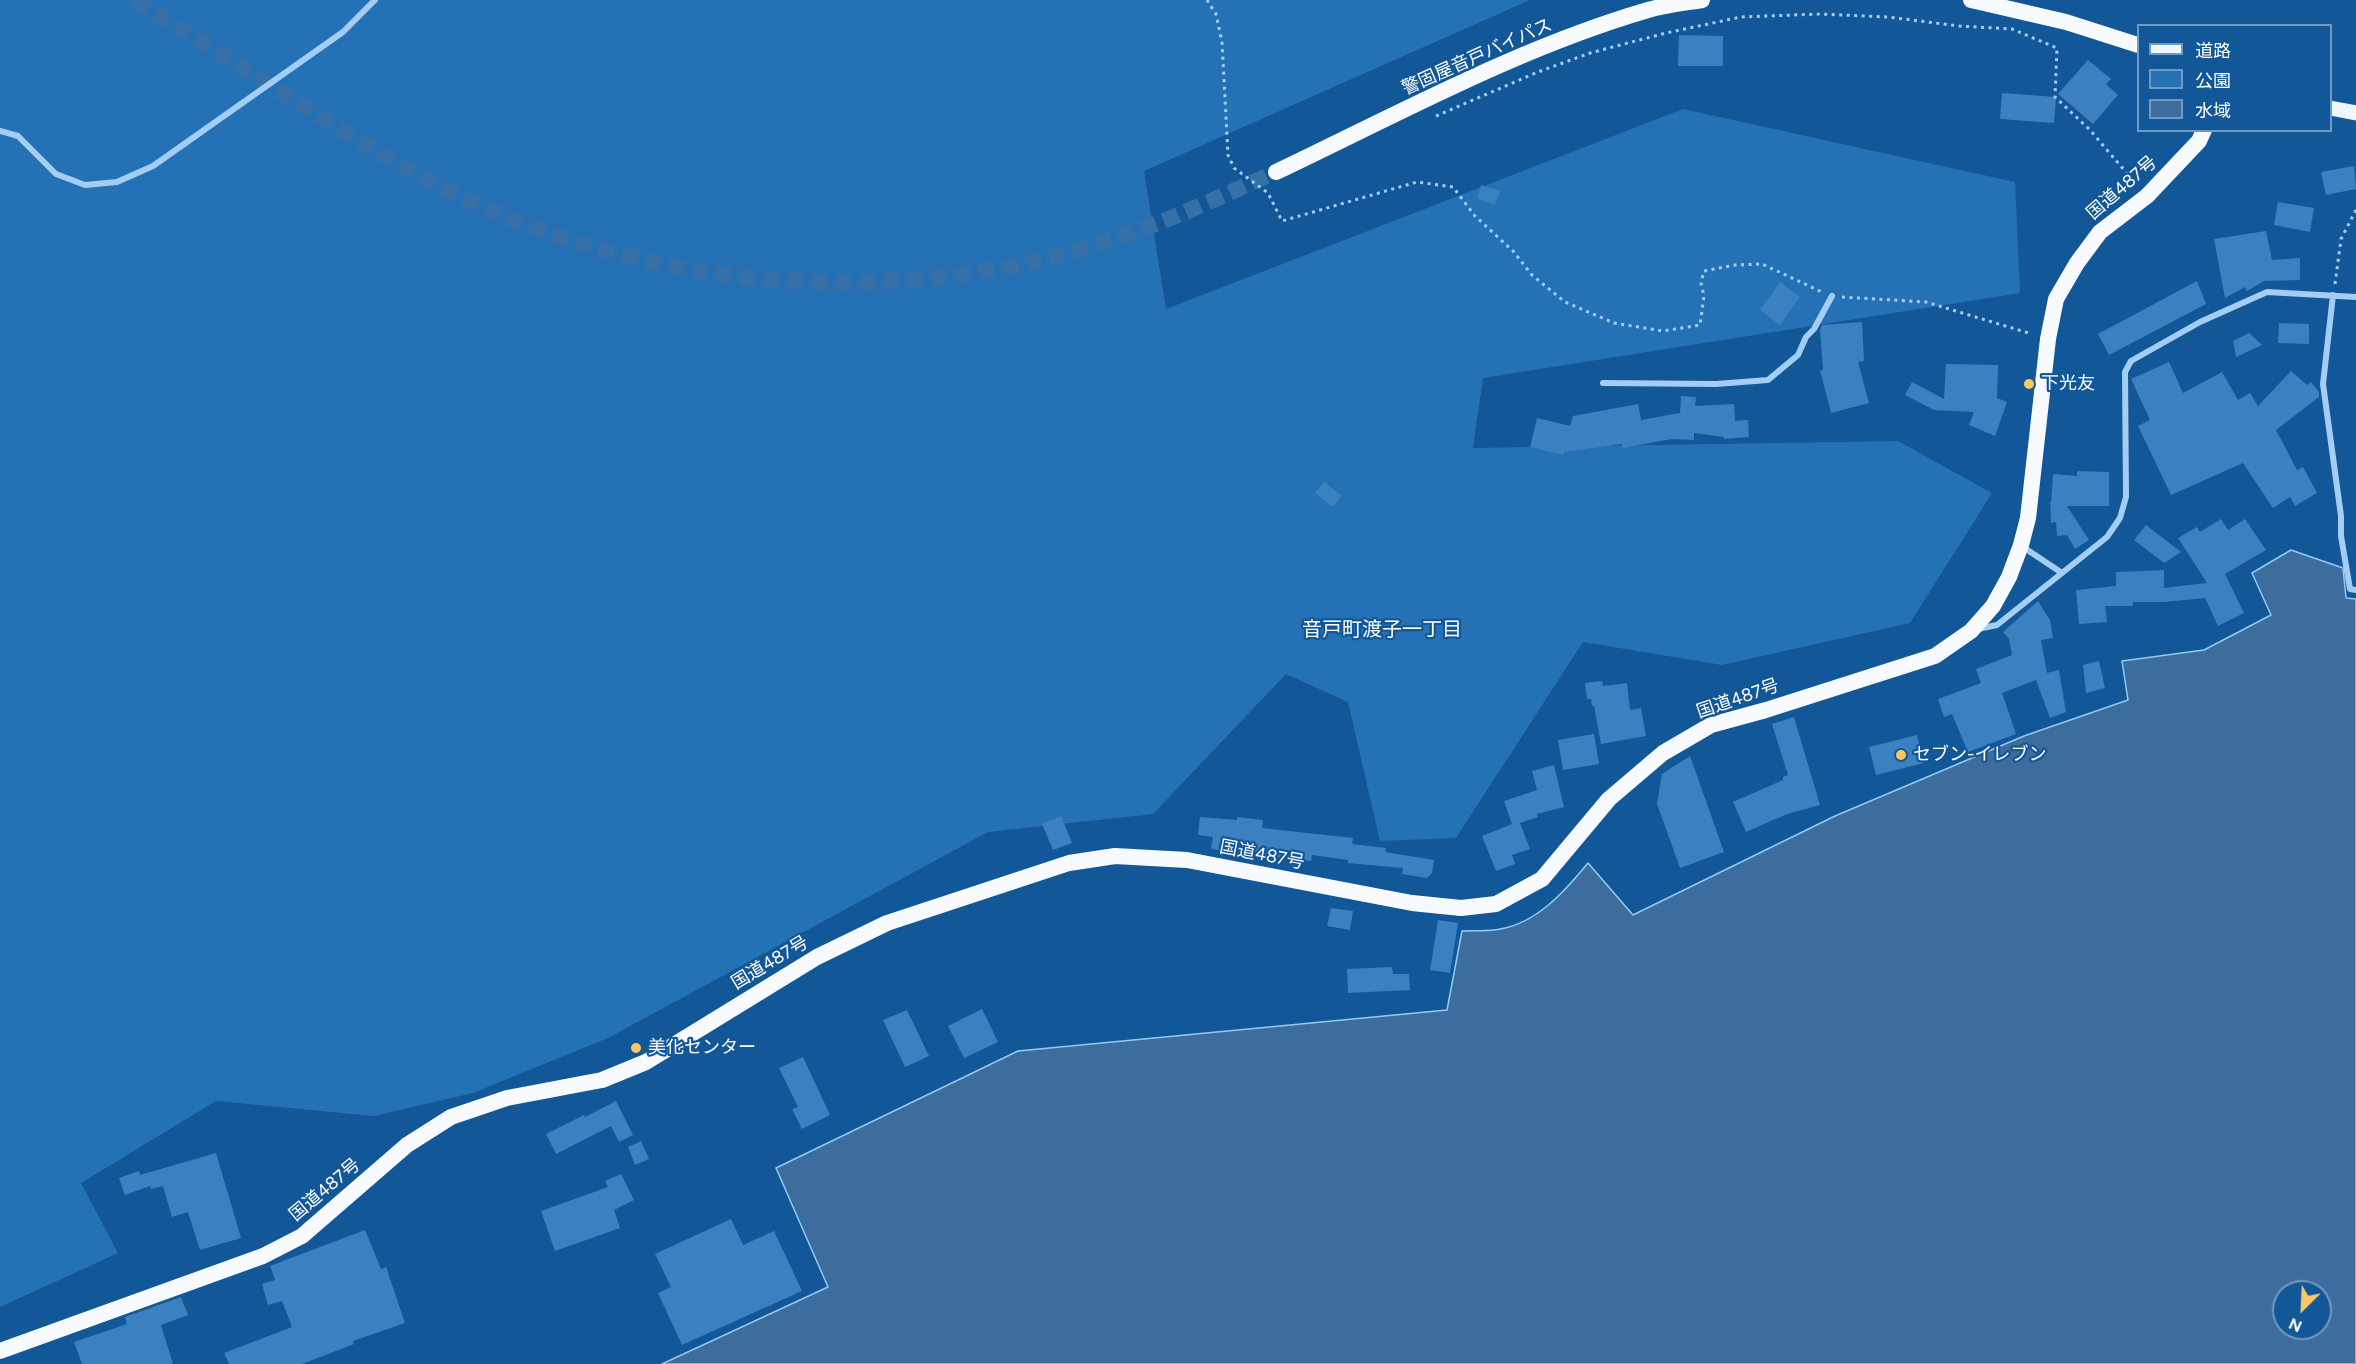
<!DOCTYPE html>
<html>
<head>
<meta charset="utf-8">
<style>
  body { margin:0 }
  #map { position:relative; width:2356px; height:1364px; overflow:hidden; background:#125797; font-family:Figtree,"Noto Sans JP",sans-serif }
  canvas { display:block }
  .legend { position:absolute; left:2137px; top:24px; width:195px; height:108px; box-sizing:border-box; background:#125797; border:2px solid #719ac1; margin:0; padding:8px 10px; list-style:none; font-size:18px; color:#fff }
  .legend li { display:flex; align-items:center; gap:12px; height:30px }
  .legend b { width:30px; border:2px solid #719ac1 }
  .north { position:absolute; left:2272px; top:1280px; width:60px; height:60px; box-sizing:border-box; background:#125797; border:2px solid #719ac1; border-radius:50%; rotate:204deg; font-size:16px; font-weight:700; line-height:24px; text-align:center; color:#fff }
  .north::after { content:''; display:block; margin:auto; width:21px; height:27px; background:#ffc665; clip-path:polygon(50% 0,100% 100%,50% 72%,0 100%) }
</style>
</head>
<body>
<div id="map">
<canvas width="2356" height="1364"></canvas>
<ul class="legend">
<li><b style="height:8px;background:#eff6ff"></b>道路</li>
<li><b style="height:16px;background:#2571b6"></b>公園</li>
<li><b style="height:16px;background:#3c6d9c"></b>水域</li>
</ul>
<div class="north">N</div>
</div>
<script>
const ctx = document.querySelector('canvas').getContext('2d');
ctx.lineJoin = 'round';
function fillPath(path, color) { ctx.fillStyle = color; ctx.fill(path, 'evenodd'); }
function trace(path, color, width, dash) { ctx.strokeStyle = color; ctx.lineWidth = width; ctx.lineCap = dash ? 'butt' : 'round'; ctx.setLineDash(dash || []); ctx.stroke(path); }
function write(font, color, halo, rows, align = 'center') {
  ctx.font = font + ' Figtree,"Noto Sans JP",sans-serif'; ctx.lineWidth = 4.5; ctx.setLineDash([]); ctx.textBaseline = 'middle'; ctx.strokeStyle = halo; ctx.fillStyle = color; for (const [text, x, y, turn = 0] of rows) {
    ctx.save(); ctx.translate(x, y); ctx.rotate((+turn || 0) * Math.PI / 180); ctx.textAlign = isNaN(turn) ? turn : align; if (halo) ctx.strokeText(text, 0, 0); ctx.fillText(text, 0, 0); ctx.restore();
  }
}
fillPath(new Path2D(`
  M0,0h1530l-386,171 22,138 517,-200 332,73 5,111 -537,85 -10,70 425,-7 94,52 -82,130 -188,42 -139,-23 -127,196 -76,3 -32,-139 -62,-28 -133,140 -165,18 -380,206 -135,55 -99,23 -158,-15 -135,82 37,70 -118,54z`), '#2571b6');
const water = new Path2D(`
  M2291,550l52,18 3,30 10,1v765h-1694l166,-77 -52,-119 242,-117 429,-41 15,-79c12,-1 26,1 38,-2 37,-6 65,-38 88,-66l45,52 202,-99 189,-80 104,-36 -6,-39 82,-11 67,-35 -19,-42zM2284,1292h36v36h-36z`);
fillPath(water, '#3c6d9c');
trace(water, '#94caf6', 1.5);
fillPath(new Path2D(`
  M1679,35l44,1v30h-45z
  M2088,60l23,19 -5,5 12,11 -25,29 -35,-30z
  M2002,93l54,4 -2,26 -54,-4z
  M2354,166l2,23 -30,6 -5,-23z
  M1481,185l19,6 -5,14 -18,-7z
  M2278,202l36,6 -4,24 -36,-7z
  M2266,231l6,29 28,-2v22l-36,1 -17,10 -2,-4 -20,11 -11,-59z
  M2197,281l9,23 -97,51 -11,-21z
  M1780,282l20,15 -20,28 -20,-15z
  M1862,322l2,39 -6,1 11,41 -38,10 -11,-43h3l-3,-40 2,-5z
  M2279,323l30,1v20l-31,-1z
  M2249,333l13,12 -26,12 -3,-16z
  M2169,362l14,31 39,-21 16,28 12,-7 8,13 33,-35 16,14 4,-3 8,10v5l-43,33 21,40 6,-3 14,26 -22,13 -5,-9 -17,11 -30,-45 -72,32 -33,-69 12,-6 -19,-41z
  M1946,364l52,1 -1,33 10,4 -12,34 -26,-11 5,-13 -40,-2 -29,-15 7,-13 32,17z
  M1681,396l15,1 -1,9 39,-2 1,17 13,-1 1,17 -25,2v-2l-30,-4v7l-22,-1 -50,9v-4l-58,8v3l-34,-8 7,-29 33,8 3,-10 65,-12 3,16 39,-7z
  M2077,471l32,1v34h-42l22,34 -14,9 -8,-14 -10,1 -1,-14 -5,1 -1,-21h1l2,-28 24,2z
  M1324,482l18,14 -10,11 -17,-14z
  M2221,519l7,11 17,-11 21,31 -41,24 19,39 -26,13 -13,-28 -41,4h-31v4h-28l2,16 -28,2 -3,-34 40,-4v-14l48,-2v18l43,-5 -29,-45 19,-11 3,5z
  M2146,525l35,27 -17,11 -30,-23z
  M2038,601l12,19 3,18 -12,2 6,33 12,-3 7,42 -16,6 -14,-38 -34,13 14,41 -48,18 -16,-38 -8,3 -6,-18 43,-16 -5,-14 36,-14 -3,-16 -6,-7z
  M2099,661l6,27 -19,5 -3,-28z
  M1602,681l1,5 24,-3 3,27 11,-2 5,28 -45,8 -7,-38h-2l-1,-7h-4l-2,-16z
  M1794,717l26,88 -33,9 -41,18 -13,-30 50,-22v-3l5,-2 -16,-51z
  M1594,734l5,30 -36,6 -5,-30z
  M1917,735l7,28 -48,12 -7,-28z
  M1690,756l34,96 -44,16 -23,-64 5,-30z
  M1554,765l10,42 -27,7 1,3 -18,6 10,26 -18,6 3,9 -19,7 -14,-35 30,-12 -8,-23 33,-11 -5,-19z
  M1061,816l11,27 -19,7 -11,-26z
  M1200,817l37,3v-3l26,3 -1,8 91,10 -1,6 34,4 -1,4 49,8 -2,13 -5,5 -25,-4 1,-6 -55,-5v-3l-36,-5 -1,6 -100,-12 2,-12 -15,-2z
  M1331,908l22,3 -3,19 -23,-4z
  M1438,920l20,3 -8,50 -20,-3z
  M1392,967l1,7h16l1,16 -62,3 -1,-24z
  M982,1009l16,33 -34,16 -16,-32z
  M907,1010l22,46 -24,11 -22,-47z
  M803,1057l27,58 -28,14 -10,-20 6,-2 -19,-39z
  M616,1101l17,34 -14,7 -8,-16 -55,28 -10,-20 38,-19 1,2z
  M641,1141l8,18 -14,6 -7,-18z
  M216,1153l25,85 -41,12 -12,-38 -16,5 -9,-31 -12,3 -1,-3 -25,9 -6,-17 20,-7 1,4z
  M621,1174l13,26 -20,10 6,18 -65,23 -14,-40 67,-24 -3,-6z
  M731,1219l12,26 31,-14 28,60 -120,54 -24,-52 13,-6 -16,-33z
  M365,1230l16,39 5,-2 19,56 -52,18 1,3 -52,20h-73l-5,-11 68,-26 -10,-26 -14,4 -6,-21 13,-4 -5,-14z
  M181,1297l7,18 -27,10 12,39h-91l-8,-22 53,-18 -2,-7z`), '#3b80bf');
trace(new Path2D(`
  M135,0c54,34 108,68 162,102 56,35 111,70 171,98 200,94 439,109 649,38 54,-18 107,-43 159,-66`), '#3670a7', 16, [16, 8]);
trace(new Path2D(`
  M1207,0l9,14 6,28 6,113 6,13 34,25 14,28 135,-39 36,5 22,29 38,35 19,24 33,27 49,21 49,8 37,-6 4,-29 -3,-13 3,-12 31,-6 27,-1 60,28
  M1436,116l102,-44 52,-19 76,-20 75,-16 79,-3 68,3 71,9 53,3 45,19 -2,49 35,33 46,54
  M2335,284l6,-45 15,-29
  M1842,297l84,5 106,32`), '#a3cdf3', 3, [3, 4.5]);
trace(new Path2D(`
  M0,131l18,5 38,38 29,11 32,-3 36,-16 190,-134 32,-32
  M2333,295l-10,89 18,132v20l9,53 6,1
  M1603,383l113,1 52,-4 30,-25 8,-18 8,-8 18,-33
  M2023,547l39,26
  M1978,629l19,-4 110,-88 13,-19 6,-21 -1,-125 6,-11 69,-39 67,-30 89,5`), '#a3cdf3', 6);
trace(new Path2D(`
  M2330,108l26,5`), '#eff6ff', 15);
trace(new Path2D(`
  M1971,0l95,22 72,23
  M1276,172c122,-58 242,-124 372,-162 17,-5 36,-7 54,-10
  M0,1351l263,-95 39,-20 105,-91 44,-28 56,-19 95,-18 44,-18 171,-105 70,-34 182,-60 46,-7 72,4 225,43 49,5 35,-4 46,-25 67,-80 54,-46 48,-28 55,-15 169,-54 36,-25 22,-25 16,-29 12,-32 7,-27 20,-179 8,-40 21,-36 23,-31 47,-36 52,-55 5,-11`), '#f7faff', 16);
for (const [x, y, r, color] of [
  [2029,384,6,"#ffc665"],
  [1901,755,6,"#ffc665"],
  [636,1048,6,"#ffc665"]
]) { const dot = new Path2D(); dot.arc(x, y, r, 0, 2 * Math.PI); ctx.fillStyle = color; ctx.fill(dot); trace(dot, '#125797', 2); }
write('18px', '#fff', '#125797', [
  ["警固屋音戸バイパス",1477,57,-24],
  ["国道487号",2122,188,-41],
  ["国道487号",1738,699,-19],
  ["国道487号",1262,855,11],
  ["国道487号",770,963,-31],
  ["国道487号",325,1190,-40]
]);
write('18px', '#fff', '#125797', [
  ["下光友",2041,384],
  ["セブン-イレブン",1913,755],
  ["美化センター",648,1048]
], 'left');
write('20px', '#fff', '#125797', [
  ["音戸町渡子一丁目",1382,630]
]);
</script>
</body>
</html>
